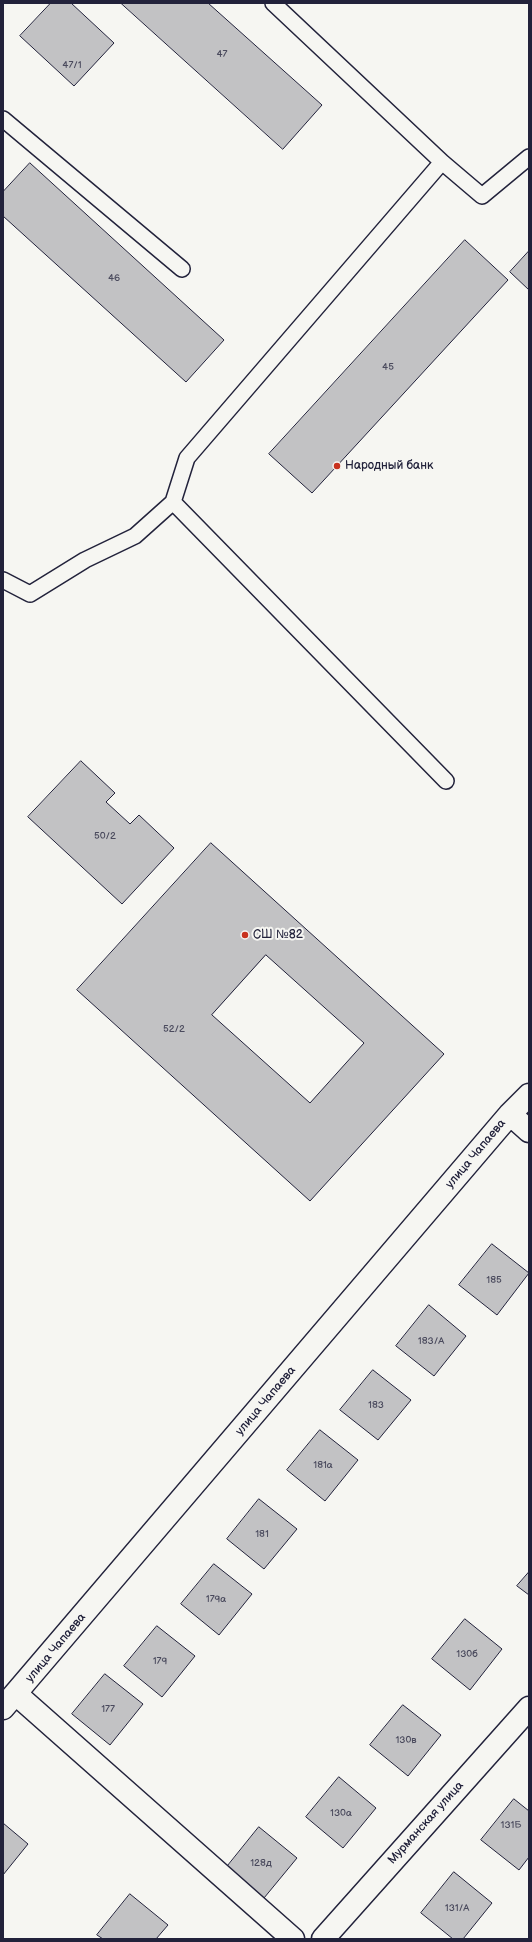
<!DOCTYPE html>
<html>
<head>
<meta charset="utf-8">
<style>
  body { margin:0 }
  #map { position:relative; width:532px; height:1942px; overflow:hidden; background:#f6f6f2; font-family:"Balsamiq Sans",sans-serif }
  canvas { display:block }
  .frame { position:absolute; inset:0; border:4px solid #22223b; pointer-events:none }
</style>
</head>
<body>
<div id="map">
<canvas width="532" height="1942"></canvas>
<div class="frame"></div>
</div>
<script>
const ctx = document.querySelector('canvas').getContext('2d');
ctx.lineJoin = 'round';
function fillPath(path, color) { ctx.fillStyle = color; ctx.fill(path, 'evenodd'); }
function trace(path, color, width, dash) { ctx.strokeStyle = color; ctx.lineWidth = width; ctx.lineCap = dash ? 'butt' : 'round'; ctx.setLineDash(dash || []); ctx.stroke(path); }
function write(font, color, halo, rows, align = 'center') {
  ctx.font = font + ' "Balsamiq Sans",sans-serif'; ctx.lineWidth = 4; ctx.setLineDash([]); ctx.textBaseline = 'middle'; ctx.strokeStyle = halo; ctx.fillStyle = color; for (const [text, x, y, turn = 0] of rows) {
    ctx.save(); ctx.translate(x, y); ctx.rotate((+turn || 0) * Math.PI / 180); ctx.textAlign = isNaN(turn) ? turn : align; if (halo) ctx.strokeText(text, 0, 0); ctx.fillText(text, 0, 0); ctx.restore();
  }
}
const building = new Path2D(`
  M51,3h20l43,40 -40,43 -54,-50z
  M121,3h87l114,102 -39,44z
  M30,163l194,177 -38,42 -183,-166v-24z
  M465,240l43,40 -196,213 -43,-39z
  M529,251v39l-19,-18z
  M81,761l34,32 -9,9 24,22 9,-9 35,33 -52,56 -94,-87z
  M211,843l233,211 -134,147 -233,-211zM266,955l98,88 -54,60 -98,-88z
  M492,1244l37,29 -32,42 -38,-30z
  M429,1305l37,31 -32,40 -38,-30z
  M373,1370l38,30 -33,40 -38,-30z
  M320,1430l38,30 -33,41 -38,-31z
  M259,1499l38,30 -33,40 -37,-30z
  M214,1564l38,30 -33,41 -38,-31z
  M529,1572v23l-12,-9z
  M465,1619l37,30 -32,41 -38,-31z
  M157,1626l38,30 -33,41 -38,-31z
  M105,1674l38,30 -33,41 -38,-31z
  M403,1705l38,30 -33,41 -38,-31z
  M339,1777l37,31 -33,40 -37,-31z
  M514,1799l15,12v46l-10,13 -38,-30z
  M3,1823l25,21 -25,31z
  M259,1827l38,31 -33,40 -38,-30z
  M454,1872l38,31 -29,36h-10l-32,-26z
  M130,1894l38,31 -12,14h-53l-6,-4z`);
fillPath(building, '#c2c2c4');
trace(building, '#22223b', 1);
const lane = new Path2D(`
  M3,119l179,150
  M442,162l40,34 47,-39
  M173,502l273,279
  M3,580l27,14 55,-34 50,-24 38,-34 14,-44 255,-296 -169,-159`);
const street = new Path2D(`
  M510,1114l19,17
  M16,1694l277,245
  M3,1708l507,-594 19,-19
  M323,1939l206,-231`);
trace(lane, '#22223b', 18);
trace(street, '#22223b', 25);
trace(lane, '#f6f6f2', 15);
trace(street, '#f6f6f2', 22);
for (const [x, y, r, color] of [
  [337,466,4,"#c8321e"],
  [245,935,4,"#c8321e"]
]) { const dot = new Path2D(); dot.arc(x, y, r, 0, 2 * Math.PI); ctx.fillStyle = color; ctx.fill(dot); trace(dot, '#f6f6f2', 1.5); }
write('10px', '#4a4a5d', null, [
  ["47",222,54],
  ["47/1",72,65],
  ["46",114,278],
  ["45",388,367],
  ["50/2",105,836],
  ["52/2",174,1029],
  ["185",494,1280],
  ["183/А",431,1341],
  ["183",376,1405],
  ["181а",323,1465],
  ["181",262,1534],
  ["179а",216,1599],
  ["130б",467,1654],
  ["179",160,1661],
  ["177",108,1709],
  ["130в",406,1740],
  ["130а",341,1813],
  ["131Б",511,1825],
  ["128д",261,1863],
  ["131/А",457,1908]
]);
write('12px', '#22223b', '#f6f6f2', [
  ["Народный банк",345,466],
  ["СШ №82",253,935]
], 'left');
write('12px', '#22223b', '#f6f6f2', [
  ["улица Чапаева",476,1154,-50],
  ["улица Чапаева",266,1401,-50],
  ["улица Чапаева",56,1648,-50],
  ["Мурманская улица",426,1823,-48]
]);
</script>
</body>
</html>
